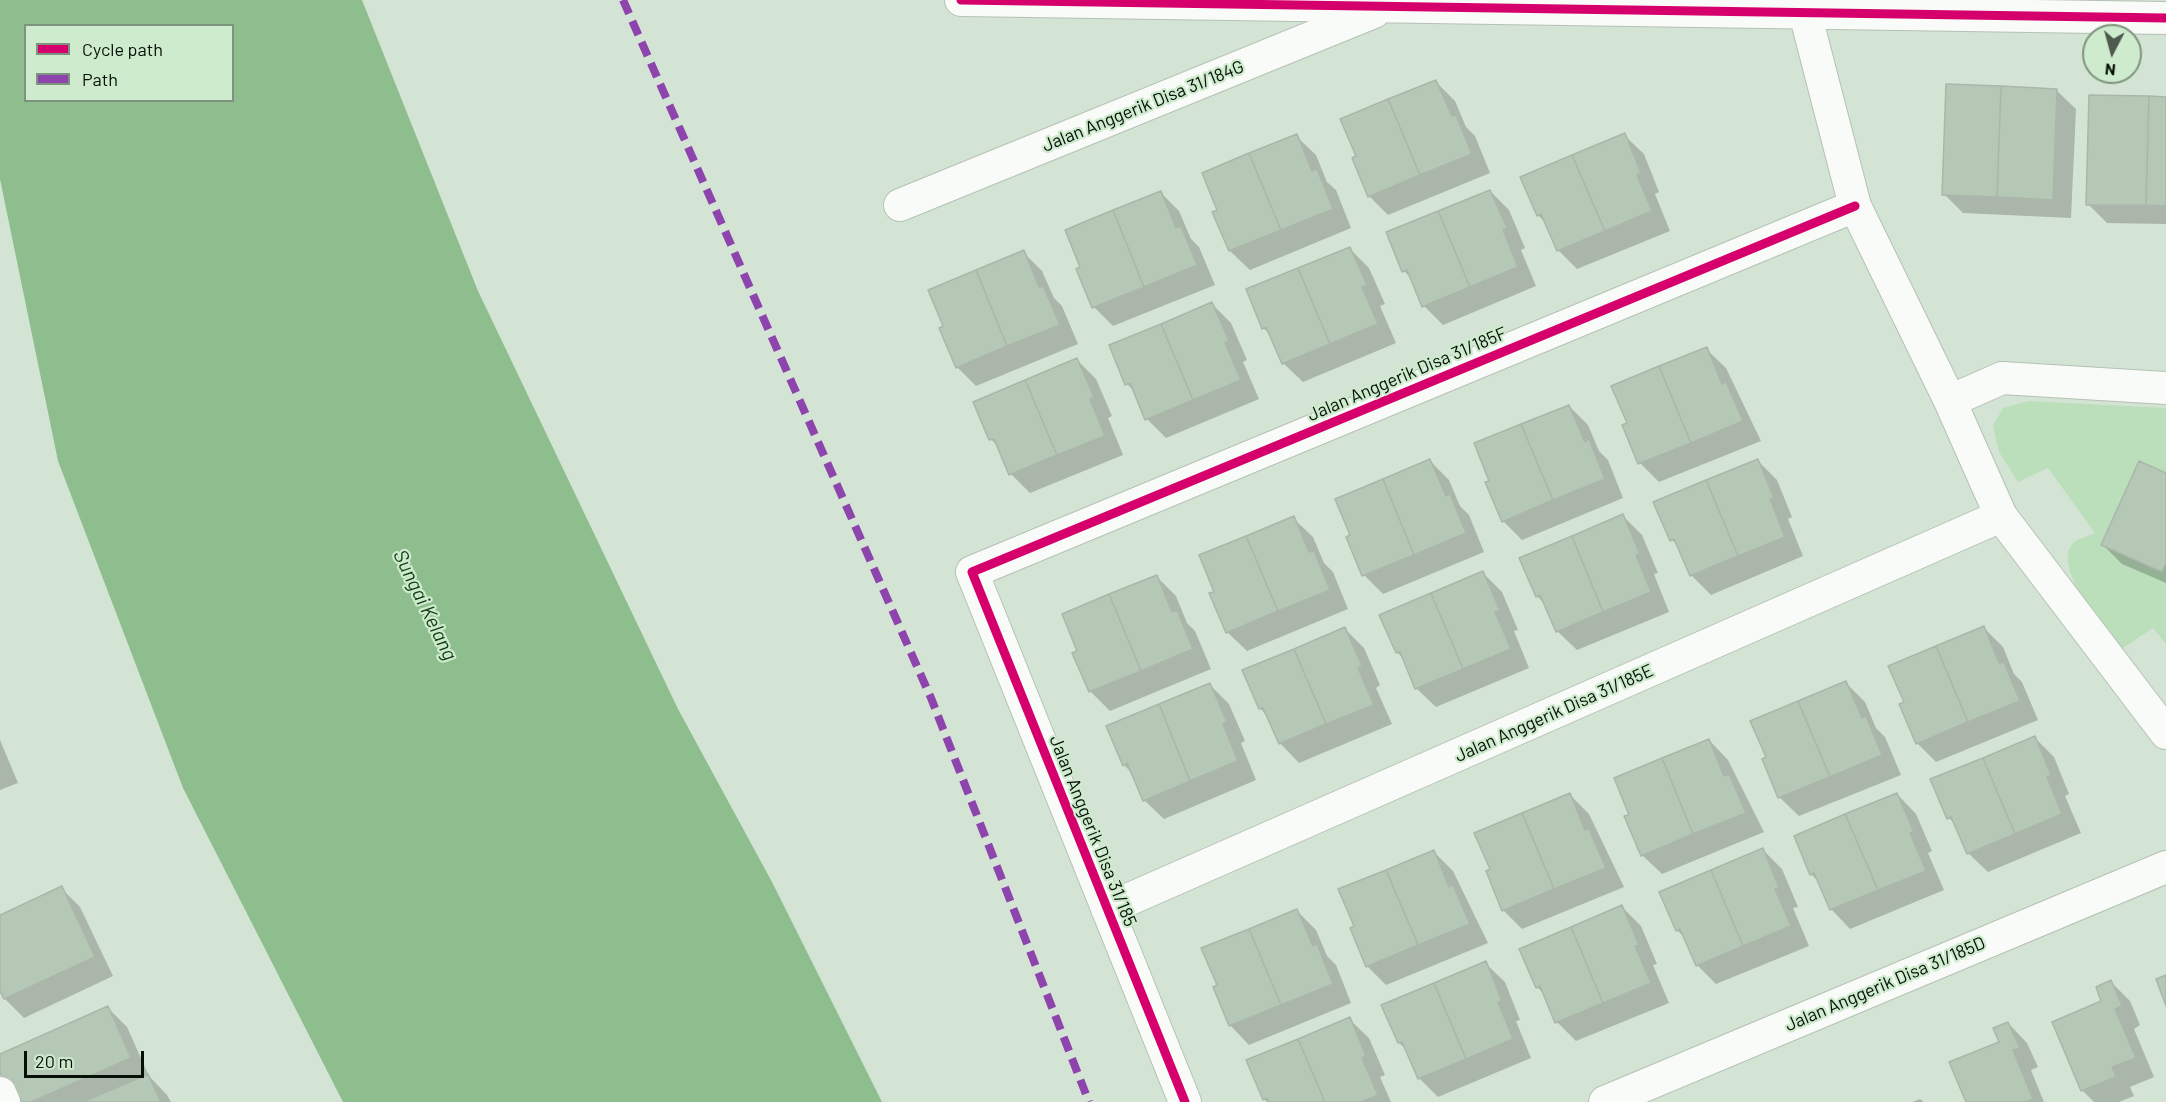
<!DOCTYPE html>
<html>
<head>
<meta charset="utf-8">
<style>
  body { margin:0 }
  #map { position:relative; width:2166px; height:1102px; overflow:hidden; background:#d4e4d4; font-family:Barlow,sans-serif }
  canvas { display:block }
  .legend { position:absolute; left:24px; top:24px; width:210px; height:78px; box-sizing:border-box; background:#ceebcd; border:2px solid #7e937d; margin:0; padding:8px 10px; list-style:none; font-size:18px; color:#061006 }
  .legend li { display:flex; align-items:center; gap:12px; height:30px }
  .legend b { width:30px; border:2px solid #7e937d }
  .north { position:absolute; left:2082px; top:24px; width:60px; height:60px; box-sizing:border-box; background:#ceebcd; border:2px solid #7e937d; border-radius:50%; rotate:186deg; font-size:16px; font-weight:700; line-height:24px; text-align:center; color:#061006 }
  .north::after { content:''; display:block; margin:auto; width:21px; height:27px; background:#4e5a4e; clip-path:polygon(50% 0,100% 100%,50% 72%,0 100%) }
  .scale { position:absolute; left:24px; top:1051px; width:120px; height:27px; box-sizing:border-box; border:3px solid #061006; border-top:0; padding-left:8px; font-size:18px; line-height:21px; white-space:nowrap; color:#061006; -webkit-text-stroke:4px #ceebcd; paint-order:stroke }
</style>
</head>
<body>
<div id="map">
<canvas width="2166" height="1102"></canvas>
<ul class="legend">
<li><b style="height:8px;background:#d6006c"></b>Cycle path</li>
<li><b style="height:8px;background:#8e44ad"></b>Path</li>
</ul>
<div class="north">N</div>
<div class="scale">20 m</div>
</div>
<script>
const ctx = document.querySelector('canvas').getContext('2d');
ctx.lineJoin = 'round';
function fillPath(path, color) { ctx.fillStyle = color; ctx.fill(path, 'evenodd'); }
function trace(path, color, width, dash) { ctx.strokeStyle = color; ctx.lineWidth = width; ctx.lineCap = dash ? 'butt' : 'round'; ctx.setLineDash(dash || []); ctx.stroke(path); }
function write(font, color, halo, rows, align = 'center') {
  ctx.font = font + ' Barlow,sans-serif'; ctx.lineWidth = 4.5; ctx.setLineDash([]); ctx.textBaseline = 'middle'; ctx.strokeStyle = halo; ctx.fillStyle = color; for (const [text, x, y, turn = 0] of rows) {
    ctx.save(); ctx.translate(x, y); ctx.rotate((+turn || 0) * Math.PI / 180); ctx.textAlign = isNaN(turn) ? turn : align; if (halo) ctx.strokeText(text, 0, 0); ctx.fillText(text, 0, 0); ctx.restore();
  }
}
fillPath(new Path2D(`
  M2029,401l137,7v236l-13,-16 -33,22c-14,-21 -71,-84 -46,-108 5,-4 16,-6 21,-9l-47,-65 -30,14 -19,-30 -6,-26 10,-18z`), '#bbdebb');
fillPath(new Path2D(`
  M0,0h362l116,291 200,418 94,173 110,220h-539l-160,-314 -125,-327 -58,-282zM26,26h206v74h-206z`), '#8ebd8e');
fillPath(new Path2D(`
  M1436,82l19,19 11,26 9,9 15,37 -102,42 -19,-19z
  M2056,90l20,19 -5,109 -108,-5 -19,-19z
  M2166,98v126l-59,-1 -19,-19z
  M1624,135l20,19 15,38 -4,2 15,37 -93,38 -19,-19 -11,-26 -9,-9z
  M1296,136l20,19 11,27 9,8 15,38 -101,42 -20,-19 -16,-38z
  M1490,191l19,19 16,38 -4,2 15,36 -93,39 -19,-19 -12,-27 -8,-8z
  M1160,192l19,19 12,28 8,8 16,38 -102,41 -19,-19z
  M1349,248l20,20 16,36 -5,2 16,37 -93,39 -20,-19 -11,-27 -9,-8z
  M1023,252l19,19 12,27 8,8 16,38 -102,42 -19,-19z
  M1212,304l19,19 16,37 -4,2 16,37 -93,39 -19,-19 -12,-27 -8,-8z
  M1706,349l20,19 35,73 -102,41 -19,-19z
  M1077,360l19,19 16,37 -4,2 15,37 -93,38 -19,-19 -12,-26 -8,-9z
  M1569,406l19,19 11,26 9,9 15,38 -101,42 -19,-19z
  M1757,460l20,20 15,37 -4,2 15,37 -92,39 -20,-20 -11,-27 -8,-8z
  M1430,461l19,19 11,26 9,9 15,37 -101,42 -19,-19z
  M2166,475v108l-44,-19 -19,-19z
  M1623,516l19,19 16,38 -4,1 15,38 -92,38 -20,-19 -11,-26 -9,-9z
  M1293,518l20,19 11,26 9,9 15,37 -101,42 -20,-19 -11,-39z
  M1483,573l19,19 16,38 -4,1 15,37 -93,39 -20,-19 -11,-27 -8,-9z
  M1157,577l19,19 11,27 8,8 16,38 -101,42 -20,-20z
  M1984,628l19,19 11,27 8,8 16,38 -102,42 -19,-19z
  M1345,629l19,19 16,37 -4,3 16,36 -93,39 -19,-20 -12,-26 -8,-9z
  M1846,683l19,19 11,26 9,9 16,38 -102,41 -20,-19z
  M1210,685l19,19 16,37 -4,2 15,37 -92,39 -20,-19 -11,-26 -9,-9z
  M2035,738l19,19 15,37 -4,2 16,37 -93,39 -20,-19 -11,-27 -8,-8z
  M0,740l18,43 -18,7z
  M1709,740l19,20 36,72 -102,42 -20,-19 -11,-39z
  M1897,794l19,20 16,37 -4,2 16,37 -94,39 -19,-20 -11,-26 -9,-9z
  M1570,795l19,19 35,73 -102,42 -19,-19z
  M1763,850l19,19 16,38 -5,1 16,38 -93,38 -19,-19 -11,-26 -9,-9z
  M1434,852l19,19 35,72 -102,42 -19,-19z
  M61,888l19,19 33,69 -89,42 -19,-19 -5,-11v-71z
  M1622,907l19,19 16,38 -4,1 16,38 -93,38 -19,-19 -11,-26 -9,-9z
  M1297,911l19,19 11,26 9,9 15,38 -102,42 -19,-20z
  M1485,963l20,19 15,38 -4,1 15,37 -93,39 -19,-19 -11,-27 -9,-8z
  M2111,982l19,19 10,24 -6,4 20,48 -24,10 4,9 -15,6h-25l-12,-12 21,-89z
  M108,1008l19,19 22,49 18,19 4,7h-156l-15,-33v-14z
  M1349,1019l20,19 16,37 -5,2 11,25h-124l-3,-3z
  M2008,1023l19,20 11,24 -7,3 13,32h-76l33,-59z
  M1920,1099l4,3h-12z`), '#0003');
const building = new Path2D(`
  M1436,80l16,36 4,-1 16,39 -52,21 -32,-76z
  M1946,84l55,2 -4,111 -55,-2z
  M2001,86l56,3 -4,111 -56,-3z
  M2089,95l60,1 -3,109h-60z
  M2149,96l17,1v109l-20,-1z
  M1388,99l32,76 -52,22 -16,-39 4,-2 -16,-37z
  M1625,133l16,40 -4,2 15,36 -47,20 -33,-76z
  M1297,134l15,37 5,-2 16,40 -52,21 -32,-77z
  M1249,153l32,77 -52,21 -17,-39 5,-2 -15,-37z
  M1572,155l33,76 -48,20 -16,-37 -4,2 -17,-39z
  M1490,190l17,38 -4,2 15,37 -48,20 -32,-76z
  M1161,191l15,37 5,-2 16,39 -53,22 -31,-77z
  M1113,210l31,77 -52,21 -16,-39 4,-2 -15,-37z
  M1438,211l32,76 -48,20 -15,-37 -5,2 -16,-40z
  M1350,247l17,38 -5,2 16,37 -48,20 -32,-76z
  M1024,250l15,37 4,-1 17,39 -53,21 -31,-76z
  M1298,268l32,76 -48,20 -16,-37 -4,2 -16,-40z
  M976,270l31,76 -51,22 -17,-40 4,-2 -15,-36z
  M1212,302l17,39 -4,2 16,37 -48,20 -32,-76z
  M1161,324l32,76 -48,20 -15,-37 -5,2 -16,-40z
  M1707,347l15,37 4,-2 17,39 -52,22 -32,-77z
  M1077,358l17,39 -4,2 15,37 -48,19 -32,-75z
  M1659,366l32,77 -53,21 -16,-39 5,-2 -16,-37z
  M1025,380l32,75 -48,20 -15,-36 -5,1 -16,-38z
  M1569,405l16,37 4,-3 16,40 -52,21 -32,-76z
  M1521,424l32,76 -51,22 -17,-40 4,-1 -15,-38z
  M1430,459l16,37 4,-2 16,39 -52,22 -31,-76z
  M1758,459l16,39 -4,1 15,38 -47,19 -32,-76z
  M2139,461l27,12v90l-4,9 -61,-27z
  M1383,479l31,76 -52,21 -16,-39 4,-2 -15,-36z
  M1706,480l32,76 -48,20 -16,-37 -4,2 -17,-39z
  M1623,514l17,40 -4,1 15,37 -48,20 -31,-76z
  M1294,516l15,36 5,-1 16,39 -52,21 -32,-75z
  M1246,536l32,75 -52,22 -17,-40 5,-1 -15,-37z
  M1572,536l31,76 -47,20 -16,-37 -4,2 -17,-39z
  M1483,571l17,40 -5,1 16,37 -48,20 -32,-76z
  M1157,575l15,37 5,-2 16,39 -52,22 -32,-77z
  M1431,593l32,76 -48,20 -15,-37 -4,1 -17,-38z
  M1109,594l32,77 -52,21 -17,-39 5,-2 -15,-37z
  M1984,626l15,37 5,-1 16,39 -52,21 -32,-76z
  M1345,627l17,39 -4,2 16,37 -48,19 -32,-75z
  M1936,646l32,76 -52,22 -17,-40 5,-2 -16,-36z
  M1294,649l32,75 -47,20 -16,-36 -4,1 -17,-39z
  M1846,681l16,37 4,-2 16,39 -52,22 -32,-76z
  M1210,683l17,39 -4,2 15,37 -48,20 -31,-77z
  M1798,701l32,76 -52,21 -16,-39 4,-2 -16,-36z
  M1159,704l31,77 -47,20 -16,-38 -4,3 -17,-40z
  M2035,736l16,39 -4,2 15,37 -47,20 -32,-76z
  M1709,739l15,37 5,-2 17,39 -53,21 -31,-76z
  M1662,758l31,76 -52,22 -17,-40 5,-1 -15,-37z
  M1983,758l32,76 -48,20 -16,-37 -4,2 -17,-40z
  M1570,793l15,37 4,-1 17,39 -52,21 -32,-76z
  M1897,793l17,39 -4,1 16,38 -48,19 -33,-76z
  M1522,813l32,76 -52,22 -16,-40 4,-2 -16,-36z
  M1845,814l33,76 -48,20 -16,-37 -4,2 -16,-39z
  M1763,848l16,40 -4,1 16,37 -48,20 -32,-76z
  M1434,850l15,37 4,-2 17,39 -52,21 -32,-75z
  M1386,870l32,75 -52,22 -16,-39 4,-2 -16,-37z
  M1711,870l32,76 -47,20 -16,-37 -4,2 -17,-39z
  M62,886l33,71 -91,42 -4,-8v-76z
  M1622,905l17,40 -4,1 16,37 -48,20 -32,-76z
  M1297,909l16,37 4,-2 16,40 -52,21 -32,-76z
  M1571,927l32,76 -48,20 -15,-37 -4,2 -17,-39z
  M1249,929l32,76 -52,21 -16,-39 4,-2 -16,-37z
  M1486,961l16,40 -4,1 15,37 -47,20 -32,-76z
  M2166,975v31l-10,-27z
  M2111,980l11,26 -7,3 21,49 -24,9 4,10 -35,14 -29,-69 49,-21 -5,-14z
  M1434,983l32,76 -48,20 -16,-37 -4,1 -17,-38z
  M108,1006l23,52 -100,44h-18l-13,-30v-18z
  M1350,1017l16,39 -4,2 16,37 -17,7h-36l-27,-63z
  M2008,1022l12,26 -7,2 20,49 -7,3h-60l-17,-40 50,-20 -6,-14z
  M1298,1039l27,63h-56l-2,-4 -4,2 -17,-40z
  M148,1074l13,28h-78z`);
fillPath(building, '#b5c8b5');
trace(building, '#aab6aa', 1.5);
const minor = new Path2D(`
  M961,0l1205,18
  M1805,0v13l50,193 95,195 51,115 165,217
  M900,205l474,-193
  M1950,401l52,-23 164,10
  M1107,909l894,-393
  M0,1093l4,9
  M1185,1102l-213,-530 883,-366
  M1605,1102l561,-235`);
trace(minor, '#b4c1b4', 34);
trace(minor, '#f9fbf9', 32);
trace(new Path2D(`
  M623,0l308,698 158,404`), '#8e44ad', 8, [15, 8]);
trace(new Path2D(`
  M961,0l1205,18
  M1185,1102l-213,-530 883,-366`), '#d6006c', 9);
write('18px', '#061006', '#ceebcd', [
  ["Jalan Anggerik Disa 31/184G",1143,106,-22],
  ["Jalan Anggerik Disa 31/185F",1407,374,-23],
  ["Jalan Anggerik Disa 31/185E",1554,713,-24],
  ["Jalan Anggerik Disa 31/185",1093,831,68],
  ["Jalan Anggerik Disa 31/185D",1885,984,-23]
]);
write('italic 20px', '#123d15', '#ceebcd', [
  ["Sungai Kelang",425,605,64]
]);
</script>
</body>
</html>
